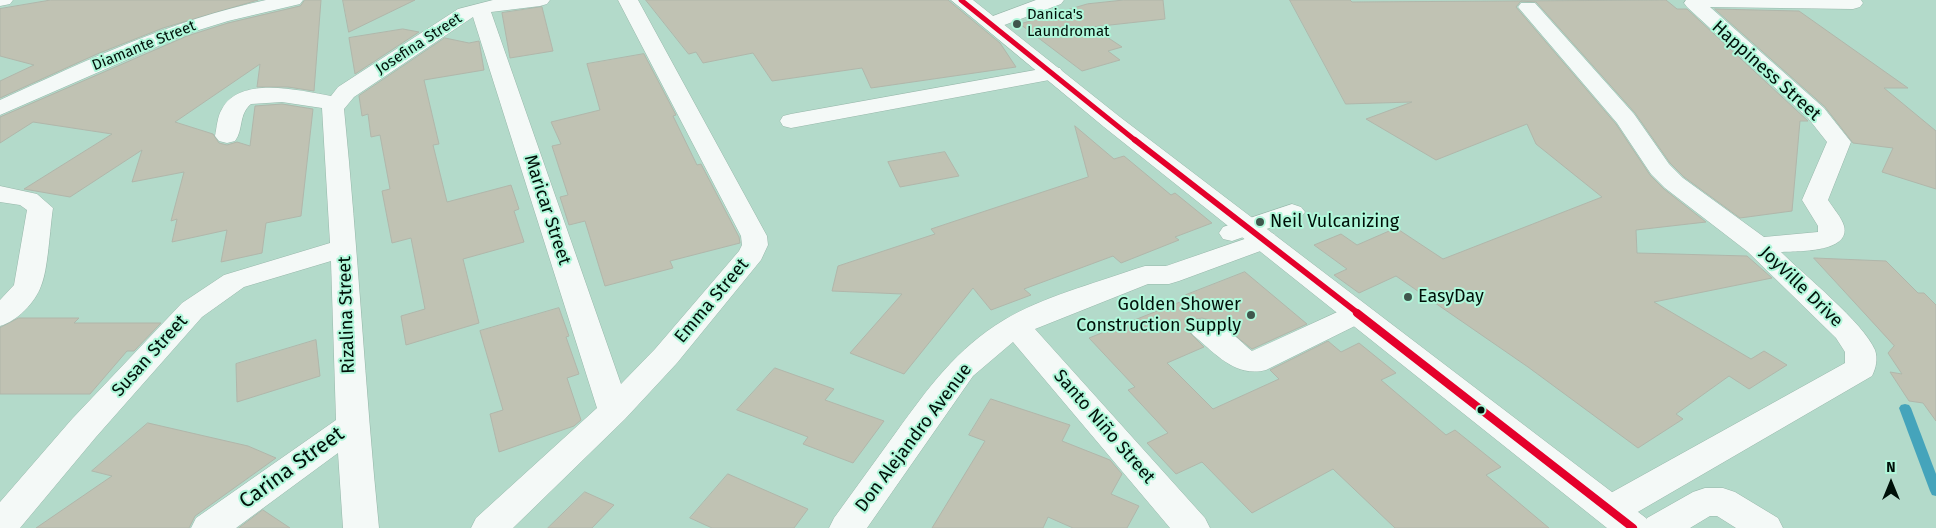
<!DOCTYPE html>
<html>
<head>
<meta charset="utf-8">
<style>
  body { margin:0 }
  #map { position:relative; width:1936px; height:528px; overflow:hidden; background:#b3daca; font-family:"Fira Sans",sans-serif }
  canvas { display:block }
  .north { position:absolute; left:1866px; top:458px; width:50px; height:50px; -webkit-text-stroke:4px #b0f7da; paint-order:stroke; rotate:0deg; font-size:14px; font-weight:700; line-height:20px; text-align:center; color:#001009 }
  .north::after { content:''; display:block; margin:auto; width:18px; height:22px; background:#001009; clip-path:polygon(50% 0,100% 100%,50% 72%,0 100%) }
</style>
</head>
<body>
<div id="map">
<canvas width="1936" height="528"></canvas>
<div class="north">N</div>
</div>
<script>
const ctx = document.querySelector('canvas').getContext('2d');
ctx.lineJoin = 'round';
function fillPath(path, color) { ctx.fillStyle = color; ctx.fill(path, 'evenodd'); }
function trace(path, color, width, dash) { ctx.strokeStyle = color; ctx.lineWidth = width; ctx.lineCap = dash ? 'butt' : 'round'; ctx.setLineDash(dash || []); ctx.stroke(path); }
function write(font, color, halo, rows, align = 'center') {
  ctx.font = font + ' "Fira Sans",sans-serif'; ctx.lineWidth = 4; ctx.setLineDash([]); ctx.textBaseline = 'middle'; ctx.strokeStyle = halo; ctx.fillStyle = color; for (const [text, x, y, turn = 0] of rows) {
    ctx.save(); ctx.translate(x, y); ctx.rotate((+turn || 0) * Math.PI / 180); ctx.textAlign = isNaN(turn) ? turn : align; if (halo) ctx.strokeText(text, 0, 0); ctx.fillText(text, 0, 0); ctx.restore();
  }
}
fillPath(new Path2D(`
  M1905,404l4,1 2,3 25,66v22l-4,-1 -2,-4 -31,-83 2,-3z`), '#45a4bb');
const building = new Path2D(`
  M51,0h207l-95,28 -66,26 -97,44v-17l34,-16 -34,-9v-47z
  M305,0h16l-7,91 -26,-4h-31l3,-23 -85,58 38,12 6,9 8,2 10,-3 13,4 5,-40 27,-2 31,5 -12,107 -35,7 -4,30 -41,9 6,-32 -55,12 5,-23 -6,2 13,-49 -52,10 10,-32 -72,47 -46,-8 88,-55 -79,-12 -33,21v-26l187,-81 41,-13 72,-17z
  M343,0h72l-66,32z
  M646,0h302l52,43 16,24 -145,21 -9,-20 -90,13 -19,-28 -50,10 -7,-11 -7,2z
  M1124,0h39l2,19 -73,8 30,20 -14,4 12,9 -38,11 -62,-47 67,-20z
  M1290,0h60l2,2 314,-2 11,9h10l121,112h-8l-8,90 -52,7 -56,-41 -14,-14 -35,-50 -99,-111 -15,-1 -5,6 100,117 34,51 14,14 42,33 -70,8 1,23 110,3 25,22 -118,24 97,57 13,-8 23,14 -38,24 -20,-13 -53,38 7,5 -45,29 -110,-81 -132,-91 -37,17 -25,-18 13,-6 -33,-24 27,-11 16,11 39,-17 47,31 159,-62 -66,-53 -9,-20 -91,36 -70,-41 46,-17 -66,2z
  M542,7l11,44 -43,7 -8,-45z
  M1715,9l84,2 109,77h-24l52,43v58l-54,-17 11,-24 -40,-5 -28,-36z
  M403,29l16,3 -64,42 -6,-36z
  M445,38l24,5 10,-2 5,29 -60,10 15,64 -6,1 14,57 64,-17 8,24 -5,2 10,31 -61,17 16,64 -73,22 -5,-29 24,-7 -14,-71 -19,5 -10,-52 8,-2 -10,-54 -9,2 -3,-23 -6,2 -3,-20z
  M644,54l32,61 -3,1 24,49 4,-1 38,73 1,6 -70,18 3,7 -68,18 -20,-65 -16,4 -9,-28 8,-2 -16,-49 9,-2 -10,-22 49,-12 -13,-46z
  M1075,126l39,33 10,-3 47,39 4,-2 37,30 -37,14 4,3 -58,23 -8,-7 -89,33 7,6 -40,15 -18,-22 -69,86 -54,-21 52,-59 -70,-3 6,-25 97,-32 -4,-5 157,-52z
  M945,152l14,24 -59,11 -12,-25z
  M1814,258l72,3 32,32h6l12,12v116l-13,-18 -14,-2 -19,-29 12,2 -14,-21 6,-7z
  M1245,272l62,52 -55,25 -34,-27 -16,-4 -11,2 -5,9 18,18 -37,16 46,46 66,-30 -9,-9 58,-29 13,11 18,-9 37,30 -15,7 65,55 9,-5 46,37 -15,8 63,53h-154l-62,-59 -81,44 -50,-51 -26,12 -29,-31 21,-10 -40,-43 7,-3 -46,-49 101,-40 -4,-3z
  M559,308l10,28 -3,1 13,37 -12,4 14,42 -7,6 -75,26 -9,-38 13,-4 -23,-79z
  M19,318h60l-5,5h87l-27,28h-7l-37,43h-90v-66z
  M316,340l4,36 -83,26 -1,-38z
  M775,368l59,21 -9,11 59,21 -31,42 -50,-19 5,-7 -71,-27z
  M991,399l79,26 -8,16 48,19 12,14 -11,20 28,12 -12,22h-54l-25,-11 -5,11h-111l53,-87 -16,-6z
  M148,423l100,23 28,12 -81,58 -6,12h-153l76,-52 -20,-5z
  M728,474l80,35 -14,19h-82l-22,-10z
  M585,492l29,13 -22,23h-44z
  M263,510l27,18h-51z`);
fillPath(building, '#c0c2b3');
trace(building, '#b0b6aa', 1);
const minor = new Path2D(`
  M0,0h13l-3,4 -10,2z
  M266,0h37l-3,4 -72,17 -42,13 -186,81v-15c87,-40 172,-80 266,-100z
  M493,0h57l-3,4 -7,2 -49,6 130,372 34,-35 84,-98 3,-6 -1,-9 -123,-236h20l129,236 1,9 -7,15 -84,103 -52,56 -112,109h-42l5,-10 121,-110 -124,-391 -119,80 -10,12c14,139 21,279 35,419h-36l-5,-75 -102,75h-45l5,-10 140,-98 -5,-159 -87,26 -42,30 -106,120 -76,91h-20v-26l72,-83 110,-116 42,-28 106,-32 -8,-135 -40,-6 -31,2c-13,11 -7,25 -16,37l-8,2 -8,-2 -4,-5c2,-9 2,-19 7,-27 18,-34 79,-18 109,-13l7,-9 120,-78z
  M1036,0h28l-3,4 -62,23h-14l-3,-4 3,-4z
  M1686,0h175l2,3 -3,4 -7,2 -143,-2 114,101 27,34 -23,58c5,8 14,18 16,26 7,27 -48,25 -63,26 23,23 82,70 94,98 3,9 1,18 -3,26l-248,144 -13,4 -13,-4 -5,-10 5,-10 247,-137v-11l-9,-14 -88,-86 -83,-64 -14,-14 -34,-51 -99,-116 3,-4h14l99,111 35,50 14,14 81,59 54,-5v-6l-16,-26 25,-58 -19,-24 -121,-111 -3,-4z
  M1052,67l8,1 3,5 -3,5 -269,50 -8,-2 -3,-5 3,-5 8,-2z
  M0,186l37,8 16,14c-3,19 -5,63 -12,78 -6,17 -24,35 -41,40v-26l14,-15 13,-75 -7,-5 -20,-3z
  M1292,204l9,3 4,5 -4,5 -69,24 -9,-2 -4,-6 4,-6z
  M1265,232l9,2 4,6 -4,6 -95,35 -10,3h-21l-113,45 170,189 5,10h-40l-157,-186 -40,34 -106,152h-38l5,-10c21,-29 42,-58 63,-87 32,-44 59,-82 107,-111 38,-23 89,-36 131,-51l10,-3h21z
  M1357,303l10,3 5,7 -5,7 -101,50c-31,8 -51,-17 -73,-35l-5,-7 5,-7c23,-7 42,16 59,30z
  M1705,488h18l12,4 43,26 5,10h-47l-19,-12h-7l-20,12h-48l5,-10 46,-26z`);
const major = new Path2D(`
  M951,0h22l147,117 526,401 5,10h-44l-503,-401z`);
trace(minor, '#97b7aa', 1);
trace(major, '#97b7aa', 1);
fillPath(minor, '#f4f9f7');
fillPath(major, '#f4f9f7');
trace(new Path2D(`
  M961,0l175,141`), '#e4002b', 5);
trace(new Path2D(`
  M1135,140l224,174`), '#e4002b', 6);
trace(new Path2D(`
  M1357,313l276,215`), '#e4002b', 8);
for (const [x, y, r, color] of [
  [1017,24,5,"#3f574d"],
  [1260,222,5,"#3f574d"],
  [1408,297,5,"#3f574d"],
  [1251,315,5,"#3f574d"],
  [1481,410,4.5,"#001009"]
]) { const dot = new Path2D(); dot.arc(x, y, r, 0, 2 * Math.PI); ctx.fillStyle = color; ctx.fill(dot); trace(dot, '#b0f7da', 2); }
write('15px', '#001009', '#b0f7da', [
  ["Danica's",1027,15],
  ["Laundromat",1027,32]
], 'left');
write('15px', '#001009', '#b0f7da', [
  ["Josefina Street",419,44,-33],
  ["Diamante Street",144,46,-22]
]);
write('18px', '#001009', '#b0f7da', [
  ["Happiness Street",1766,71,42],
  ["Maricar Street",547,210,72],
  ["JoyVille Drive",1801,287,44],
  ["Emma Street",712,301,-50],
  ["Rizalina Street",347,315,-92],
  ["Susan Street",150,356,-48],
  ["Santo Niño Street",1104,427,49],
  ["Don Alejandro Avenue",914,438,-53]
]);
write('18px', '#001009', '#b0f7da', [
  ["Neil Vulcanizing",1270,222],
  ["EasyDay",1418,297],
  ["Golden Shower",1241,305,"right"],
  ["Construction Supply",1241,326,"right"]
], 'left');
write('21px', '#001009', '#b0f7da', [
  ["Carina Street",292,468,-36]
]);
</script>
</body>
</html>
